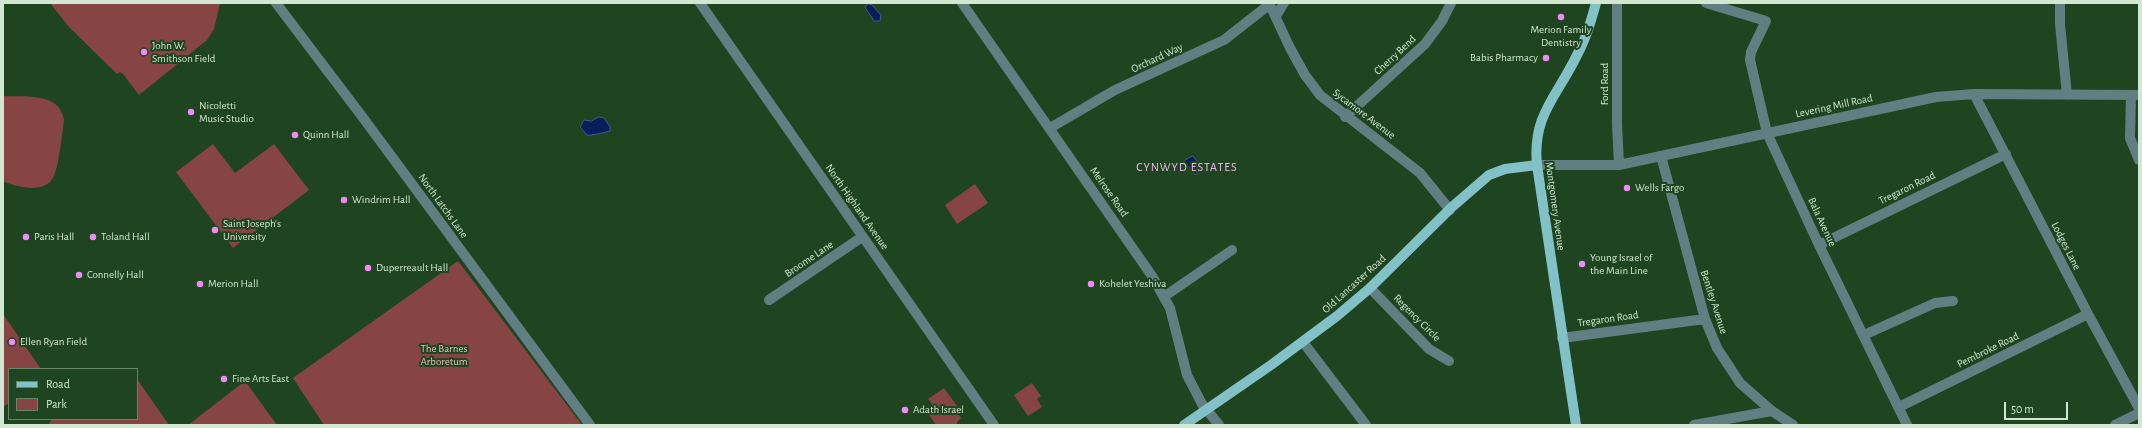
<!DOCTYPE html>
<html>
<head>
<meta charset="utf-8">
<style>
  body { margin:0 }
  #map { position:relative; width:2142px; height:428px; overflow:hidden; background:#1f4520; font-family:"Alegreya Sans",sans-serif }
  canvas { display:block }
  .frame { position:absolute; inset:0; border:4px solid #d1e7d0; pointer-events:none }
  .legend { position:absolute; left:8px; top:368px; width:130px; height:52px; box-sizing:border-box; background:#1f4520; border:1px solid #668666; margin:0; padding:5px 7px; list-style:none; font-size:12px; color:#d1e7d0 }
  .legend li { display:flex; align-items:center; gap:8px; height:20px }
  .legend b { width:20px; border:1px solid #668666 }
  .scale { position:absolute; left:2004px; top:402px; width:64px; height:18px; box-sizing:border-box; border:2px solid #d1e7d0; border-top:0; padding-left:5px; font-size:12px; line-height:14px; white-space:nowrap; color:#d1e7d0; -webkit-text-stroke:3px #1f4520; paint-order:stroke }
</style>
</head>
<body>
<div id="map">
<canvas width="2142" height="428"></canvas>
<div class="frame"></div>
<ul class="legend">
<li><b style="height:5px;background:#82c1c8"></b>Road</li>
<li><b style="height:11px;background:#864542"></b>Park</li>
</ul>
<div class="scale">50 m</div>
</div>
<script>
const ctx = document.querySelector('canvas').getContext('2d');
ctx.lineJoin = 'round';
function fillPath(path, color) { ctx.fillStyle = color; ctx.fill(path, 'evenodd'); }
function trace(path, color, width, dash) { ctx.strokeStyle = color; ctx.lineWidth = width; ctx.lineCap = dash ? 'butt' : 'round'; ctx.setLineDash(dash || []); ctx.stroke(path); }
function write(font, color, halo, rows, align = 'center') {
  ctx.font = font + ' "Alegreya Sans",sans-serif'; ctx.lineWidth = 4; ctx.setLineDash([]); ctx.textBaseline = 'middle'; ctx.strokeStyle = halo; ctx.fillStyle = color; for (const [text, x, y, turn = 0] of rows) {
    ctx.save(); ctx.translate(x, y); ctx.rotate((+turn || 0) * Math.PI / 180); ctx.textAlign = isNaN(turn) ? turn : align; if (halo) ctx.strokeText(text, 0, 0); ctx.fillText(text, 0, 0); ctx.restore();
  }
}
fillPath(new Path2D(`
  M50,3h170l-6,26 -7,11 -68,55 -16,-21 -3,-2 -3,2 -48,-47z
  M3,96c22,1 57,-4 61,24 -2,15 -5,43 -10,56 -9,19 -37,11 -51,5z
  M213,144l22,29 39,-29 35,46 -76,58 -57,-76z
  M975,184l13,19 -31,21 -12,-19z
  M458,261l124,164h-258l-31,-47z
  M3,314l38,55h-32v34l-6,4z
  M137,379l32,46h-121l4,-6h85z
  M245,381l32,44h-89z
  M1032,383l9,13 -4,3 5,8 -14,9 -14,-21z
  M944,388l13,18 -1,4 5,8 -4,4v3h-21l-9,-13 5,-8 -4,-5z`), '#864542');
const water = new Path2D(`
  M869,4l3,1 9,10 -1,6h-6l-9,-14z
  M599,117l5,1 6,9v4c-3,1 -19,5 -23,4l-7,-8 4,-7 7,1z
  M1193,156l10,14 -8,5 -11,-14z`);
fillPath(water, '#071e5c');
trace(water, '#445a7f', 1);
trace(new Path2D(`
  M276,3l85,112 229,310
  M700,3l294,422
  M962,3l190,273 18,32 17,67 15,29 17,21
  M1269,3l21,45 15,27 15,20 100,78 30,37
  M1617,3v121l2,41
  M1706,3l60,18 -15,31 -1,8 17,73 52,112 88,180
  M2060,3v21l7,71
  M1276,16l8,-13
  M1974,94l114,220 51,94
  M2131,95l-1,43 9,22
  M1345,117l80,-73 17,-23 9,-18
  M1050,128l65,-38 109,-50 46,-36
  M1661,156l44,163 12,29 23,35 32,28 21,14
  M1537,165h82l317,-68 38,-3 165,1
  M1819,245l187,-91
  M1370,288l59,61 20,12
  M1165,296l67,-46
  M769,300l93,-63
  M1864,335l71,-32 18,-2
  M1562,338l143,-19
  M1303,342l63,83
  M1899,407l189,-93
  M1694,425l78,-14
  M2115,425l24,-12`), '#617f82', 10);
trace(new Path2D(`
  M1184,425l87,-60 66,-49 33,-28 82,-81 37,-32 16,-6 32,-4
  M1576,425l-39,-260c-5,-50 20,-68 40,-110 9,-16 14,-34 19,-52`), '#82c1c8', 10);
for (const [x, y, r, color] of [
  [1561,17,4,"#ee8bf8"],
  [144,52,4,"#ee8bf8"],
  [1546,58,4,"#ee8bf8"],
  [191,112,4,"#ee8bf8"],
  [295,135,4,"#ee8bf8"],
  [1627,188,4,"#ee8bf8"],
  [344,200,4,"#ee8bf8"],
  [215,230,4,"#ee8bf8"],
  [26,237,4,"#ee8bf8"],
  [93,237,4,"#ee8bf8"],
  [1582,264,4,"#ee8bf8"],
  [368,268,4,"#ee8bf8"],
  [79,275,4,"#ee8bf8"],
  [200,284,4,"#ee8bf8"],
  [1091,284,4,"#ee8bf8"],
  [12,342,4,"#ee8bf8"],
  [224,379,4,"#ee8bf8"],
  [905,410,4,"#ee8bf8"]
]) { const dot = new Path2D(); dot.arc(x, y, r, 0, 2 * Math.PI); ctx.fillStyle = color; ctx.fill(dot); trace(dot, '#1f4520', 1.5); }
write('11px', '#d1e7d0', '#1f4520', [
  ["Merion Family",1561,30,"center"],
  ["Dentistry",1561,43,"center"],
  ["John W.",152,46],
  ["Smithson Field",152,59],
  ["Babis Pharmacy",1538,58,"right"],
  ["Nicoletti",199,106],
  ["Music Studio",199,119],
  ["Quinn Hall",303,135],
  ["Wells Fargo",1635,188],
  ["Windrim Hall",352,200],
  ["Saint Joseph's",223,224],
  ["University",223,237],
  ["Paris Hall",34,237],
  ["Toland Hall",101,237],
  ["Young Israel of",1590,258],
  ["the Main Line",1590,271],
  ["Duperreault Hall",376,268],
  ["Connelly Hall",87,275],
  ["Merion Hall",208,284],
  ["Kohelet Yeshiva",1099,284],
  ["Ellen Ryan Field",20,342],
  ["Fine Arts East",232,379],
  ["Adath Israel",913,410]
], 'left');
write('11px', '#d1e7d0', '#1f4520', [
  ["Cherry Bend",1395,55,-43],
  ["Orchard Way",1157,58,-25],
  ["Ford Road",1605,84,-90],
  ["Levering Mill Road",1834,106,-12],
  ["Sycamore Avenue",1364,114,37],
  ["Tregaron Road",1907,188,-26],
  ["Melrose Road",1109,192,55],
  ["North Latchs Lane",443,206,54],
  ["Montgomery Avenue",1555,206,82],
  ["North Highland Avenue",857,207,55],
  ["Bala Avenue",1822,222,65],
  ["Lodges Lane",2066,246,63],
  ["Broome Lane",809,259,-34],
  ["Old Lancaster Road",1354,284,-42],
  ["Bentley Avenue",1714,302,72],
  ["Regency Circle",1417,318,45],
  ["Tregaron Road",1608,319,-8],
  ["Pembroke Road",1988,350,-26]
]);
write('11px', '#f0bfbb', '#1f4520', [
  ["The Barnes",444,349],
  ["Arboretum",444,362]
]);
ctx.letterSpacing = '1px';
write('12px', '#f2bbf6', '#1f4520', [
  ["CYNWYD ESTATES",1187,167]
]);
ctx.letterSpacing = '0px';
</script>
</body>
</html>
